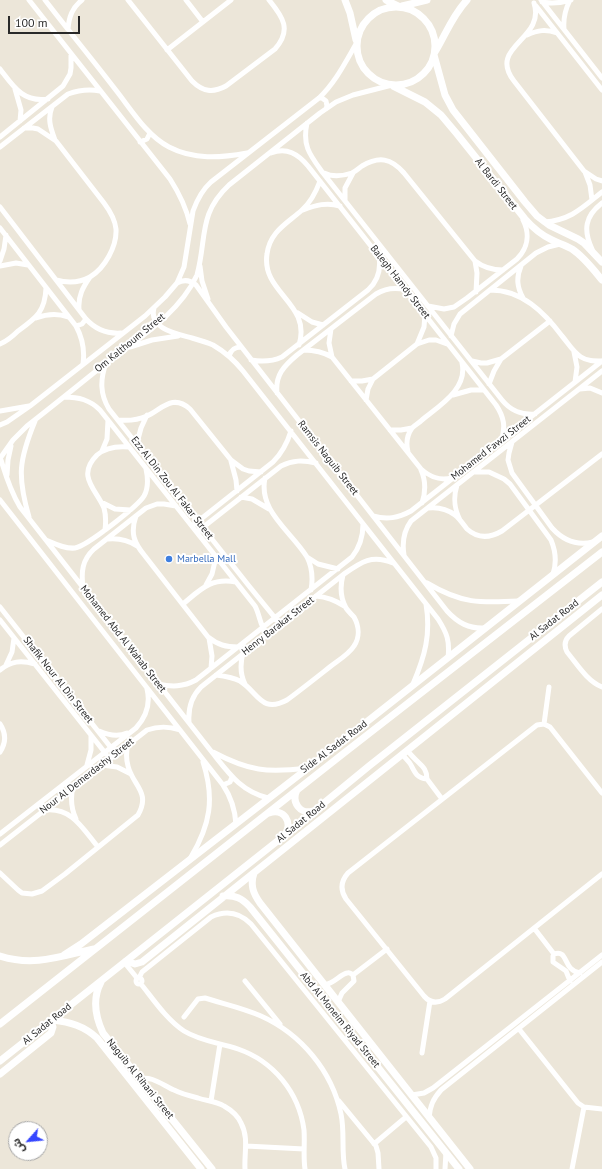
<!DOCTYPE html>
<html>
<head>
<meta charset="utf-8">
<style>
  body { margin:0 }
  #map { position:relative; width:602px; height:1169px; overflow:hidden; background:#ece6d9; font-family:"PT Sans","Noto Sans Arabic",sans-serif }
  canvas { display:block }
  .north { position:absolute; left:8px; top:1121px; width:40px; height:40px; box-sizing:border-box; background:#fff; border:1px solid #a9a9a9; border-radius:50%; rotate:243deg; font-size:11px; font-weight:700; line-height:16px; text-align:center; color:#292929 }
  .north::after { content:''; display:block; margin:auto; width:14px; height:18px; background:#3445ff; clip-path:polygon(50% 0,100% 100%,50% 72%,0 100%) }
  .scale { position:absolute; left:8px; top:16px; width:72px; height:18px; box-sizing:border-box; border:2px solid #292929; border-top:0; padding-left:5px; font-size:12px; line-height:14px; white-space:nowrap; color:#292929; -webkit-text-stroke:3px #fff; paint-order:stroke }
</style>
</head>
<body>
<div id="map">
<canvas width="602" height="1169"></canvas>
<div class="north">ش</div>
<div class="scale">100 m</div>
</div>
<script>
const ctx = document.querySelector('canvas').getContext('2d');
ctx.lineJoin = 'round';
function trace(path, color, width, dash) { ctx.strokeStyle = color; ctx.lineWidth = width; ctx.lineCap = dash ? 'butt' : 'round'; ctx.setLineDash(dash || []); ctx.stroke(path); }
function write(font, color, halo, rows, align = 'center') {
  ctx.font = font + ' "PT Sans",sans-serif'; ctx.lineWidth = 4; ctx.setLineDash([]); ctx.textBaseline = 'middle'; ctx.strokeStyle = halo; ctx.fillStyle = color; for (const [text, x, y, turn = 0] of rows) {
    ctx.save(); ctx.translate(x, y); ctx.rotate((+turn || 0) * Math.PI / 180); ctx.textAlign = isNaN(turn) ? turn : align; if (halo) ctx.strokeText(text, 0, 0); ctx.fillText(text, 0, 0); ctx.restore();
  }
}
trace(new Path2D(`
  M29,0l141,179c9,14 16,28 20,45
  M45,0c23,30 47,59 70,89 16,20 31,46 54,58 25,13 51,11 78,6
  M128,0l64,81c11,11 21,12 34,5l49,-37c17,-19 8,-32 -6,-49
  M186,0l17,22
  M541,0l61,78
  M542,2c11,2 19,1 29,-2
  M534,3c12,37 -47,43 -20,78l70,90 12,8 6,2
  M536,6l66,84
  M68,29c1,-12 4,-21 14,-29
  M564,29c-1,-11 1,-19 6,-29
  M527,35c11,-5 19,-6 30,-2
  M167,50l64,-50
  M0,69c13,17 23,34 48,30
  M15,89l6,21 -1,11
  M319,98h3l4,3 1,5 -1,3
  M52,107c-5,12 -1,22 3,33
  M307,123c-5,23 3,32 16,50l179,227c9,11 19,15 33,14
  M24,128h9l5,1 18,12 48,62c6,8 11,16 12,26 1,17 -11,39 -26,48 -11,6 -23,6 -34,3
  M0,137l63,-51 7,-12 1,-6v-13
  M140,142l7,-3 3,-6
  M0,147l68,-53c11,-4 21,-5 32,-3
  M271,153c16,-6 27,1 37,13l188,239c8,12 10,22 5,36
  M585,172l5,13 2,15
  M324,173c8,4 19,3 28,0 4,-2 7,-5 10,-7 17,-10 29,-8 42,7l71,88c9,7 17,9 28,9
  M345,200v-12l8,-15
  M0,207l86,112c10,11 21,15 35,14
  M303,210c13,-5 24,-8 37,-4
  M544,222c27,-2 38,-14 58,-30
  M0,228l76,98c7,13 9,24 7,38
  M592,249c-9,-19 -7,-33 10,-46
  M0,261l4,-12 2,-14
  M475,261l2,12 -1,19
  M0,266l16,-3 12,2
  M200,266l2,15 6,18
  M521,266c-5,12 -4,21 2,32
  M177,283c7,-4 13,-3 19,2l30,42 221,284c11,12 22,18 38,17
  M490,290c32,0 54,22 72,46 6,7 11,16 19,21 6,4 13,4 21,4
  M428,306l16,3 10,-2 13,-9 50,-39c11,-11 13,-25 6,-39
  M154,308c-6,21 24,26 38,30 7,2 14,4 21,7 12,7 22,16 30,26l195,248c9,14 12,22 10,39
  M79,309c-1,-13 4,-22 11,-32
  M298,313l14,9 11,3
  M36,318c11,-4 21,-5 32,-1
  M76,326l6,-2 4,-5
  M331,329l-2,14 3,14 89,112c9,8 18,12 31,9
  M451,336l3,-12 6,-10 76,-61 12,-6 12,-3
  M0,344c7,-3 13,-8 18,-13 18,-13 27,-19 28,-43
  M417,344l7,-17 1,-12
  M299,345c13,-42 -38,-52 -32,-91 3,-23 21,-31 35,-44 9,-8 14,-18 18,-29
  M130,347l22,-7 26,-4
  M304,350c11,0 19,2 28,7
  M574,352l3,15 -2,15
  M229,356c2,-6 5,-9 12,-9
  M251,360c11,2 20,2 31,-3l86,-67c10,-9 13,-21 11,-34
  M472,361l9,2h6l14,-4 49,-38
  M106,363c-6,17 -6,31 3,46l140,177 31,38
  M351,381h11l11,-2
  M489,384l5,-13 7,-12
  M580,389l10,-1 12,5
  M277,393c-2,-18 7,-27 20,-38l79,-61c10,-6 19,-7 30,-4
  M453,395l18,-5h13
  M64,397c15,0 26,3 36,13l155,196c5,9 5,21 12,28
  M366,400l2,-11 5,-10 44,-35 12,-4h7l11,4
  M0,411l29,-5
  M118,420c10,1 20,0 29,-4 16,-8 26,-22 43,-7l41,51 12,9 6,2 12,1
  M0,425l7,-3 23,-16 115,-90 20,-19 12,-14 7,-16 9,-56c4,-11 9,-21 18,-29l108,-84c16,-15 26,-35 37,-54
  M390,430h11l11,-2
  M512,442l-3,11 -1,7 4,13 40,55c11,12 25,18 41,14
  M137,443l4,-15 6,-13
  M102,451l5,-12 1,-19
  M408,452c-2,-8 -1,-17 4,-24 3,-3 7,-5 10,-8 17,-14 46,-31 40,-57
  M1,457l12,-17 14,-14c27,-21 53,-42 79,-63 33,-25 73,-49 91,-88 10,-37 1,-61 32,-90l91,-72 16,-11 17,-7 39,-10
  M1,460c5,17 10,32 19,47l191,244c17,21 29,40 57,47
  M231,461l5,19 1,11
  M421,470c5,11 5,21 1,33
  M474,472h15l15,7 6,5 41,56c5,12 6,22 2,34
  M7,475l1,-15 3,-14
  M265,478c-7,33 26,53 42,79 5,10 6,22 4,33
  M457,485c-4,13 -3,23 3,35
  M241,497l11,2 17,10
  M0,500l223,285c8,12 12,24 13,39
  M101,502l14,7 15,1
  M428,508c9,-1 19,1 27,7 5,4 8,9 12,14 11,10 23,9 35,2l100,-77
  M136,516c-6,17 -2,27 9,40l63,81c10,8 18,10 30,10
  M373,516c14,4 25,2 38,-5l191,-150
  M29,517c-12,-41 -10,-57 6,-96
  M192,526l81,-64c9,-9 14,-18 18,-31
  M105,530c1,-8 1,-15 -1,-22 -8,-19 -28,-32 -7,-53 9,-8 20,-9 32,-8
  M197,532l84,-66c12,-6 22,-6 35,-3
  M108,539c11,-1 20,1 29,7
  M46,540c9,4 19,9 29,8 12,-2 63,-42 69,-52 5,-9 4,-18 2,-27
  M404,555c-2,-12 -1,-23 7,-34l191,-150
  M307,557l11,7 20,5
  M427,583c35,21 53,20 92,18
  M206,585l6,-11 4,-17
  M83,588c-2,-16 -1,-28 11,-39l52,-41 11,-4h7l12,2
  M316,596c11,1 19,4 28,10
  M183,604c17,-14 28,-27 53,-22
  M0,607l116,147
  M602,609l-33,27c-5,5 -5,10 -2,16 10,12 20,29 35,35
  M0,620l106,134
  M209,638l3,18 -1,12
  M243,653c-3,11 -3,21 2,31
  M6,665l6,-13 2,-14
  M0,670c11,-9 21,-10 35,-6
  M216,675c8,1 16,2 24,6 18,11 21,33 47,19 15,-11 30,-23 44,-34 8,-6 18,-12 23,-20 6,-9 5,-20 0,-29 -3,-3 -6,-6 -8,-9 -6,-11 -6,-22 -3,-33
  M158,684c14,3 25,3 38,-4l156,-123c8,-10 11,-20 11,-33
  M413,684c12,-28 18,-50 13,-80
  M189,722c-1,-14 2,-25 12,-35l143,-113c17,-12 28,-20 49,-11
  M0,724c6,9 6,19 0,28
  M544,724l5,-37
  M99,731c9,4 19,6 28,2
  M407,750c3,4 6,7 9,10 6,6 11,9 11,19l15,20
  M213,752c36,19 54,21 94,16
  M402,754c3,4 7,7 9,11 4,8 6,13 16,14
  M87,765l4,-15v-14
  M102,765l15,2 14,7
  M223,785l7,-3 2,-5
  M73,787c-3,12 -2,21 3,32
  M602,793l-52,-66 -6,-3 -7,1 -189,148c-7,8 -8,17 -2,26l78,97c6,7 13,8 21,3l157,-125
  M45,810c27,-3 38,19 53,37
  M0,834l136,-106c10,-11 15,-23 11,-39
  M0,845l147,-115c12,-4 21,-4 33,0
  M191,857c19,-32 24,-58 12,-95
  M0,873l18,17 4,3 10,1 10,-3 23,-17 73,-59c13,-23 -5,-29 -10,-49 -2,-7 -2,-14 0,-22
  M534,928l20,26
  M554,954c15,-5 8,16 26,19
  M554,954l-1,2v6l13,9 4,10
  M124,962l13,16
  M353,975l34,-26
  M136 981a3 3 0 1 1 6 0a3 3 0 1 1-6 0Z
  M139,978l3,-6 69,-55c15,-7 28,-5 40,7l180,223 5,11v11
  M245,981l35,43
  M141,984c12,15 26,36 43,47 16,10 36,12 54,18 35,12 61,43 66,81 1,13 -1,26 1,39
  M324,985c11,-2 15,-10 23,-12 3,-1 3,0 6,2
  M338,1002l4,-9 12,-12 -1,-6
  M184,1017l14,-18 7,-1c19,6 38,10 56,18 40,18 71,55 80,98 4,19 0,37 4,55
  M519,1029l59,74 6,4 18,2
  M422,1053l8,-52
  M140,1079c11,-4 24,7 34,11 8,4 16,6 24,8 9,3 18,3 26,8 7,4 14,10 17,17 8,15 3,30 4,46
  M412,1095l12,-2 9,-5 169,-133
  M211,1101l9,-57
  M339,1101l37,45 2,7 1,16
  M429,1118c1,-12 4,-19 12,-28l161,-128
  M374,1144l32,-27
  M246,1146l58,3
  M445,1169l1,-17
  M572,1169l12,-62`), '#fff', 5);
trace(new Path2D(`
  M345,0l5,13 6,27
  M386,0l12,6
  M402,6l25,-6
  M357 46a39 39 0 1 1 78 0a39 39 0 1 1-78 0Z
  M435,52c11,-18 17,-36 32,-52
  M434,55l11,40 8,15 72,92 12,14 12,9 29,14 6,4 18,19
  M393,86l32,16 16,13 16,19 68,85c8,9 16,16 27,21 6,3 13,5 20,9 12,8 21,20 30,31
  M297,790c-6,12 3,25 16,21
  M269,813c15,-5 24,9 16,22
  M254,873c-4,12 -1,20 6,30l210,266
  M223,896c12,-1 19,2 27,11l209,262
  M64,955l17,-11 227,-176 18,-14 276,-218
  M0,956c34,11 61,0 94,-7
  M126,961l9,3 7,-2 460,-367
  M101,982c-9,17 -6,34 2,51l109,136
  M53,1020c17,2 31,6 44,18l104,131
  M0,1024l344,-271 258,-201
  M0,1061l285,-226 84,-69 233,-184
  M0,1074l51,-41 2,-6 -2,-6`), '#fff', 7);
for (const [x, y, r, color] of [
  [169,559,4,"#3f7fe0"]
]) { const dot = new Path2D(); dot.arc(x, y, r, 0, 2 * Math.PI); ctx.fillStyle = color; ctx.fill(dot); trace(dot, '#fff', 1.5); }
write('10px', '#292929', '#fff', [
  ["Al Bardi Street",496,184,52],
  ["Balegh Hamdy Street",400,282,52],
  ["Om Kalthoum Street",130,343,-39],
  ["Mohamed Fawzi Street",491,448,-38],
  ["Ramsis Naguib Street",328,458,52],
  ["Ezz Al Din Zou Al Fakar Street",172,488,52],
  ["Al Sadat Road",554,620,-38],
  ["Henry Barakat Street",278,626,-38],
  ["Mohamed Abd Al Wahab Street",123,639,52],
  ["Shafik Nour Al Din Street",58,680,52],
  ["Side Al Sadat Road",334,747,-37],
  ["Nour Al Demerdashy Street",87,776,-38],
  ["Al Sadat Road",301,822,-39],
  ["Abd Al Moneim Riyad Street",340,1020,51],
  ["Al Sadat Road",47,1024,-39],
  ["Naguib Al Rihani Street",140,1079,51]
]);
write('10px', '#366cbe', '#fff', [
  ["Marbella Mall",177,559]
], 'left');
</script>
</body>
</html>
